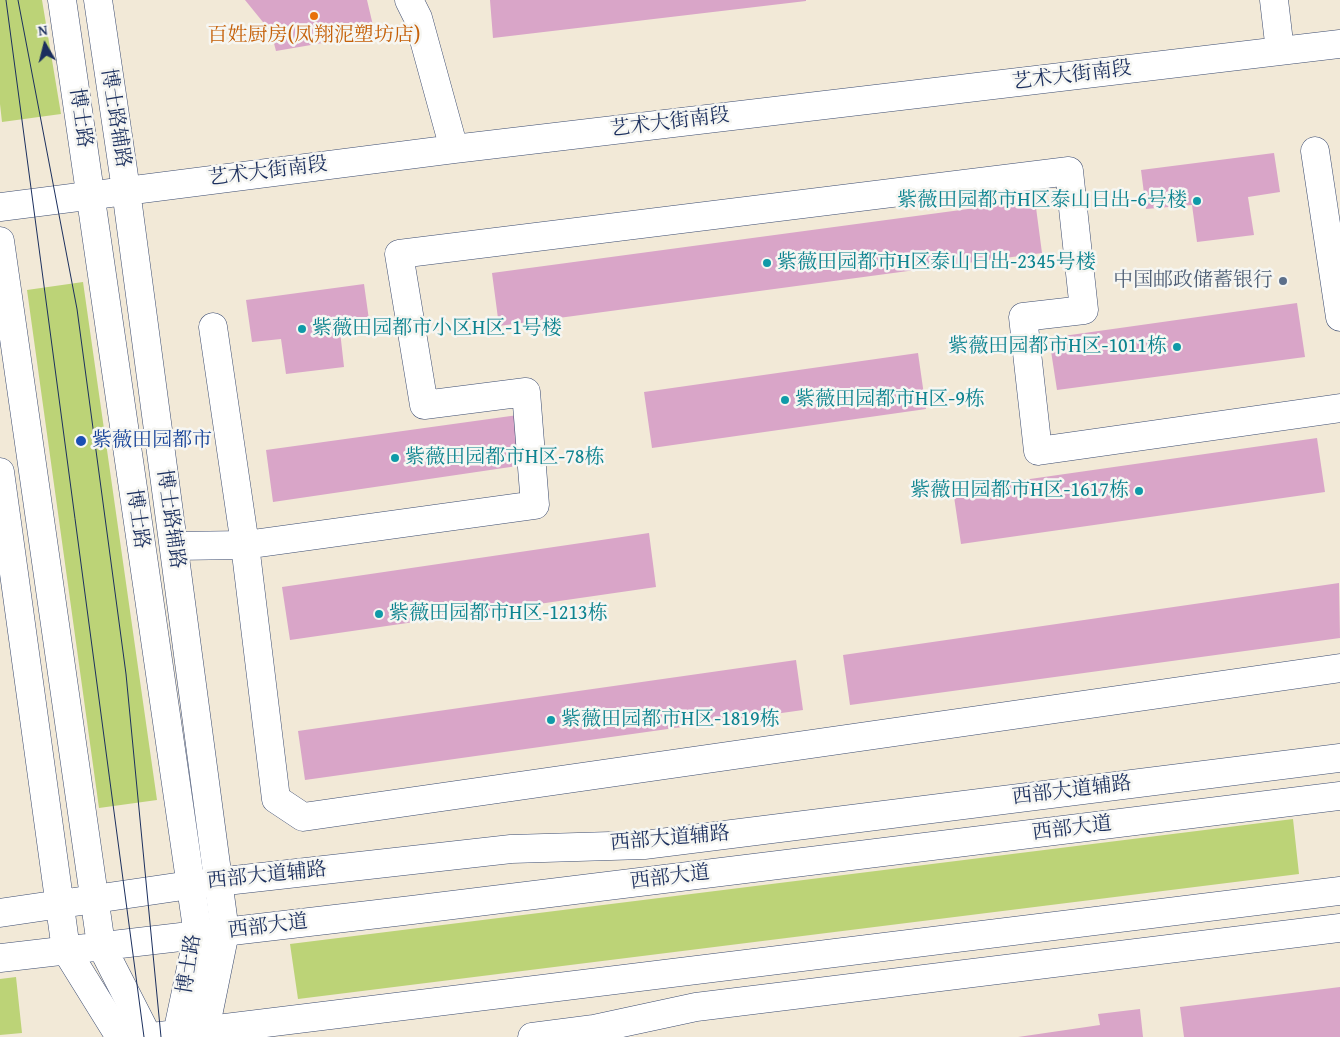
<!DOCTYPE html>
<html>
<head>
<meta charset="utf-8">
<style>
  body { margin:0 }
  #map { position:relative; width:1340px; height:1037px; overflow:hidden; background:#f2e9d7; font-family:"Gentium Book Plus",serif }
  canvas { display:block }
  .north { position:absolute; left:20px; top:20px; width:50px; height:50px; -webkit-text-stroke:4px #f6f6f2; paint-order:stroke; rotate:352deg; font-size:14px; font-weight:700; line-height:20px; text-align:center; color:#1b2f5e }
  .north::after { content:''; display:block; margin:auto; width:18px; height:22px; background:#1b2f5e; clip-path:polygon(50% 0,100% 100%,50% 72%,0 100%) }
</style>
</head>
<body>
<div id="map">
<canvas width="1340" height="1037"></canvas>
<div class="north">N</div>
</div>
<script>
const ctx = document.querySelector('canvas').getContext('2d');
ctx.lineJoin = 'round';
function fillPath(path, color) { ctx.fillStyle = color; ctx.fill(path, 'evenodd'); }
function trace(path, color, width, dash) { ctx.strokeStyle = color; ctx.lineWidth = width; ctx.lineCap = dash ? 'butt' : 'round'; ctx.setLineDash(dash || []); ctx.stroke(path); }
function write(font, color, halo, rows, align = 'center') {
  ctx.font = font + ' "Gentium Book Plus","Noto Serif SC",serif'; ctx.lineWidth = 5; ctx.setLineDash([]); ctx.textBaseline = 'middle'; ctx.strokeStyle = halo; ctx.fillStyle = color; for (const [text, x, y, turn = 0] of rows) {
    ctx.save(); ctx.translate(x, y); ctx.rotate((+turn || 0) * Math.PI / 180); ctx.textAlign = isNaN(turn) ? turn : align; if (halo) ctx.strokeText(text, 0, 0); ctx.fillText(text, 0, 0); ctx.restore();
  }
}
fillPath(new Path2D(`
  M0,0h42l19,114 -59,8 -2,-18z
  M83,282l74,518 -58,8 -72,-518z
  M1293,819l6,55 -1001,125 -8,-55z
  M16,977l6,56 -22,2v-56z`), '#bcd377');
fillPath(new Path2D(`
  M245,0h122l8,34 -99,17 -5,-19z
  M490,0h316v1l-313,37z
  M1274,153l6,39 -32,5 6,38 -57,7 -5,-37 -46,4 -5,-39z
  M1035,200l7,53 -543,73 -7,-53z
  M364,284l6,43 -30,4 4,36 -58,7 -5,-35 -29,3 -6,-42z
  M1297,303l8,54 -248,33 -8,-52z
  M918,353l8,56 -274,39 -8,-56z
  M518,415l6,50 -251,37 -7,-52z
  M1317,438l8,54 -364,52 -8,-54z
  M649,533l7,54 -366,53 -8,-53z
  M1339,583l1,55 -490,67 -7,-50z
  M796,660l7,50 -498,70 -7,-49z
  M1340,987v50h-156l-4,-30z
  M1140,1009l3,28h-125l82,-12 -2,-11z`), '#d9a5c8');
const minor = new Path2D(`
  M98,0l28,190 99,742 -20,98 1,7
  M409,0l9,18 36,131
  M1274,0l6,51
  M1315,151l25,166
  M0,207l454,-58 886,-105
  M213,327l32,218 31,254 27,18 1037,-149
  M0,472l66,478 54,87
  M174,546l71,-1 290,-40 -9,-113 -102,13 -25,-151 670,-83 15,139 -61,7 15,134 302,-43
  M0,913l190,-28 321,-36 133,-4 696,-87
  M532,1037l62,-8 102,-22 644,-79`);
const major = new Path2D(`
  M62,0l136,935 -21,99
  M0,241l101,704 47,92
  M0,958l412,-48 928,-114
  M152,1037l1188,-146`);
trace(minor, '#3b4b70', 29);
trace(major, '#3b4b70', 29);
trace(minor, '#fff', 28);
trace(major, '#fff', 28);
trace(new Path2D(`
  M6,0l138,1037
  M18,0l59,309 49,365 35,363`), '#1b2f5e', 1);
for (const [x, y, r, color] of [
  [314,16,5,"#e8710a"],
  [1197,201,5,"#0f9aa8"],
  [767,263,5,"#0f9aa8"],
  [1283,281,5,"#5c6f8a"],
  [302,329,5,"#0f9aa8"],
  [1177,347,5,"#0f9aa8"],
  [785,400,5,"#0f9aa8"],
  [81,441,6,"#1a4fb4"],
  [395,458,5,"#0f9aa8"],
  [1139,491,5,"#0f9aa8"],
  [379,614,5,"#0f9aa8"],
  [551,720,5,"#0f9aa8"]
]) { const dot = new Path2D(); dot.arc(x, y, r, 0, 2 * Math.PI); ctx.fillStyle = color; ctx.fill(dot); trace(dot, '#f6f6f2', 2); }
write('20px', '#c56008', '#f6f6f2', [
  ["百姓厨房(凤翔泥塑坊店)",314,36]
]);
write('20px', '#1b2f5e', '#f6f6f2', [
  ["艺术大街南段",1072,76,-7],
  ["博士路",80,118,82],
  ["博士路辅路",115,118,81],
  ["艺术大街南段",670,123,-7],
  ["艺术大街南段",268,172,-7],
  ["博士路",137,519,82],
  ["博士路辅路",170,519,82],
  ["西部大道辅路",1072,791,-7],
  ["西部大道",1072,829,-7],
  ["西部大道辅路",670,839,-5],
  ["西部大道辅路",267,876,-6],
  ["西部大道",670,878,-7],
  ["西部大道",268,927,-7],
  ["博士路",190,964,-81]
]);
write('20px', '#0d838f', '#f6f6f2', [
  ["紫薇田园都市H区泰山日出-6号楼",1187,201,"right"],
  ["紫薇田园都市H区泰山日出-2345号楼",777,263],
  ["紫薇田园都市小区H区-1号楼",312,329],
  ["紫薇田园都市H区-1011栋",1167,347,"right"],
  ["紫薇田园都市H区-9栋",795,400],
  ["紫薇田园都市H区-78栋",405,458],
  ["紫薇田园都市H区-1617栋",1129,491,"right"],
  ["紫薇田园都市H区-1213栋",389,614],
  ["紫薇田园都市H区-1819栋",561,720]
], 'left');
write('20px', '#4e5e75', '#f6f6f2', [
  ["中国邮政储蓄银行",1273,281]
], 'right');
write('20px', '#164399', '#f6f6f2', [
  ["紫薇田园都市",92,441]
], 'left');
</script>
</body>
</html>
